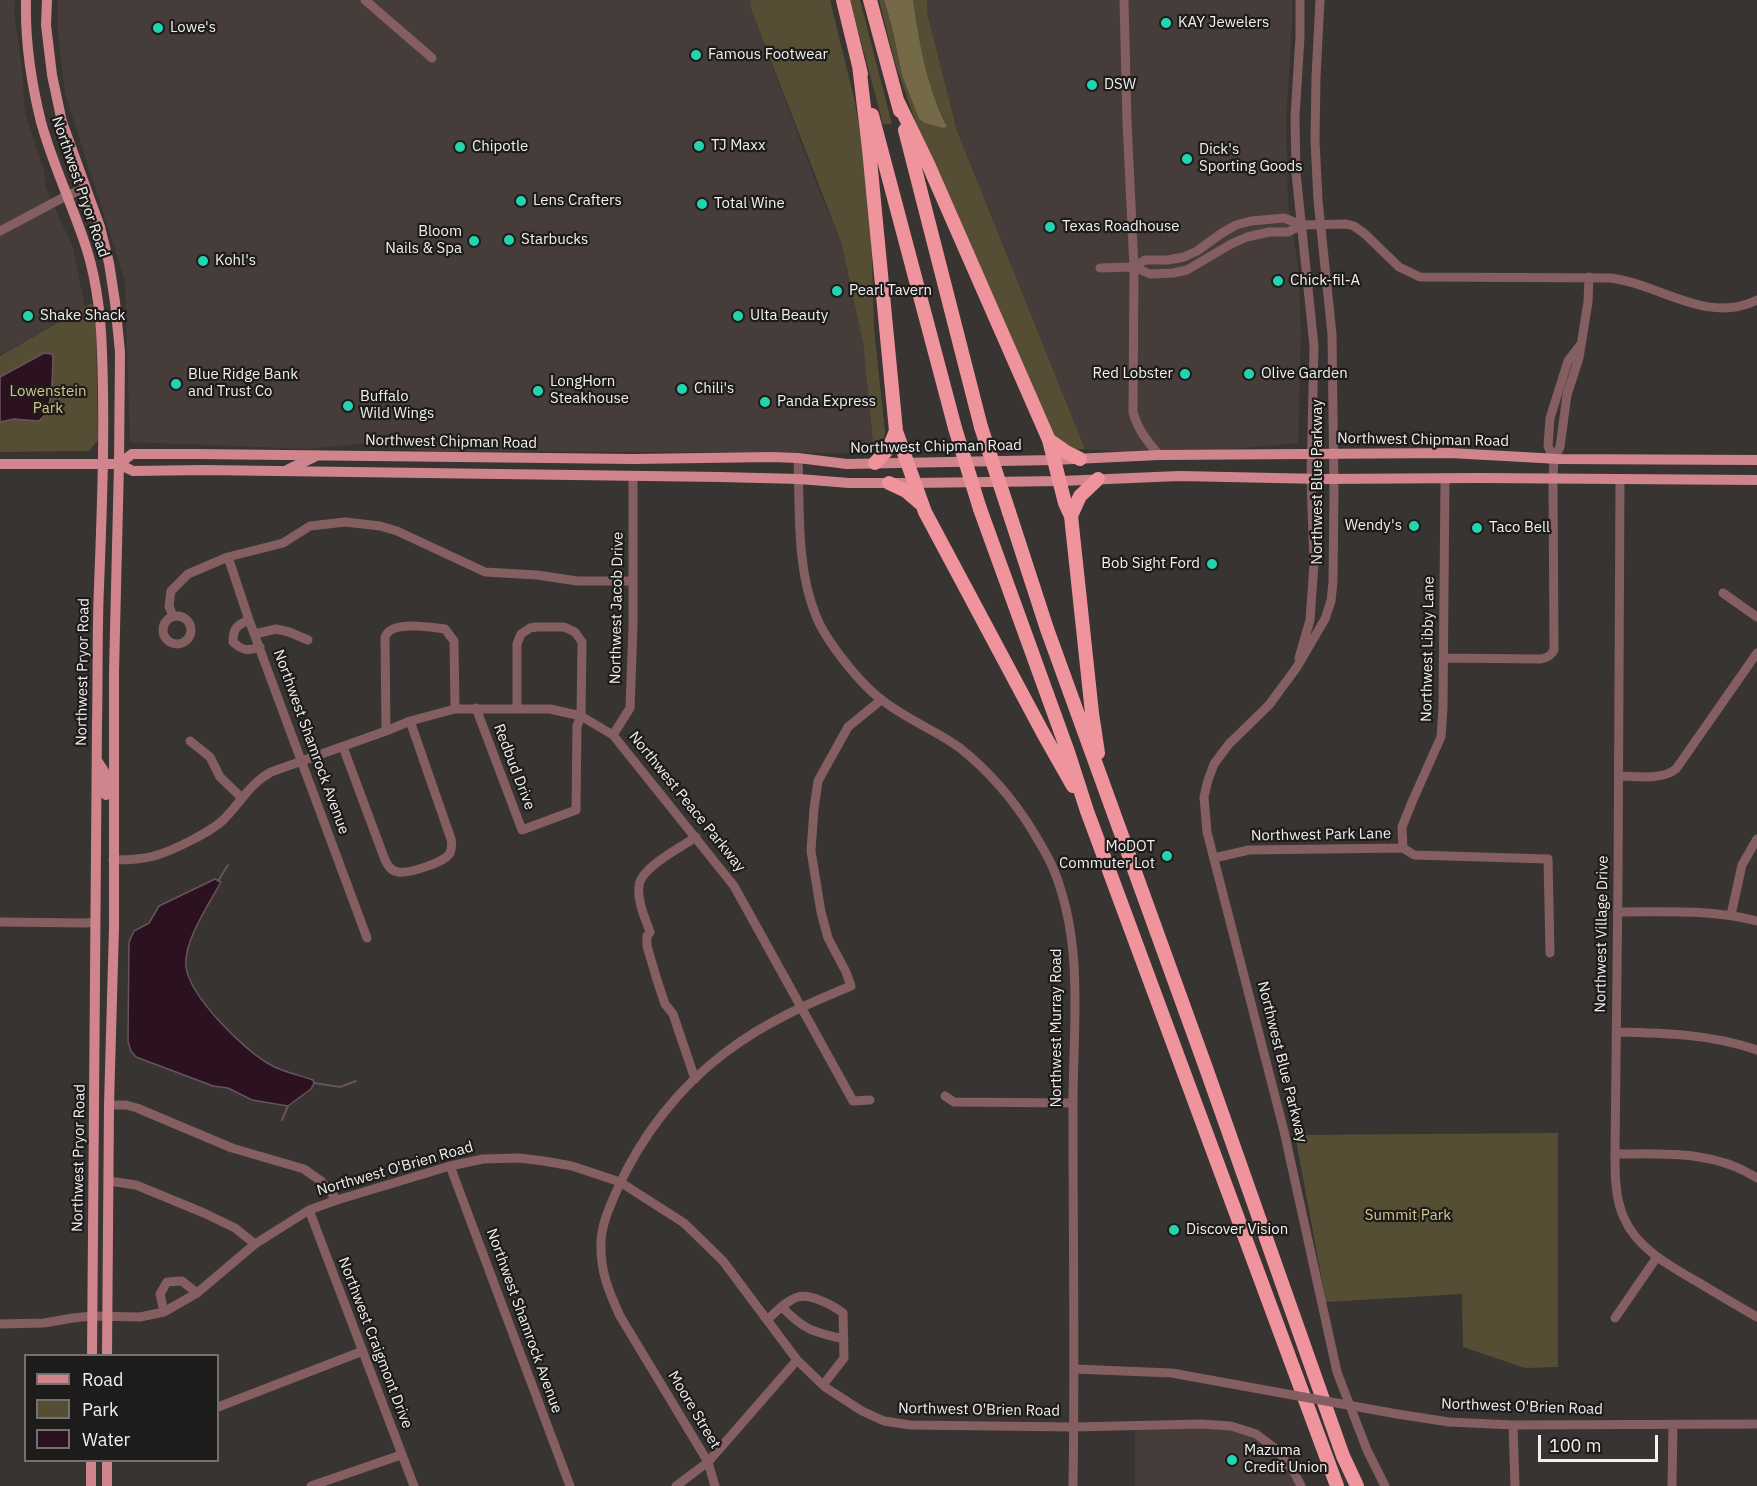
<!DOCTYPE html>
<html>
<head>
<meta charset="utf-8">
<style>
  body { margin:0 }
  #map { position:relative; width:1757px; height:1486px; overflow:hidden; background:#373432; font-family:"IBM Plex Sans",sans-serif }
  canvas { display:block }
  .legend { position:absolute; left:24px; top:1354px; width:195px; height:108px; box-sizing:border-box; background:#1d1c1b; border:2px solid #727170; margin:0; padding:8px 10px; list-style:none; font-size:18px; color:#f2f0ef }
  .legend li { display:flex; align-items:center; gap:12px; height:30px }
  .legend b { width:30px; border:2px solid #727170 }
  .scale { position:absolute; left:1538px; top:1435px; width:120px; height:27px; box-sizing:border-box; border:3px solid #f2f0ef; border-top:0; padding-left:8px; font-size:18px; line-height:21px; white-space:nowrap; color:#f2f0ef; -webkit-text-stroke:4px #1d1c1b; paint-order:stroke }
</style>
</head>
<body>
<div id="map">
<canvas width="1757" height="1486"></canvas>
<ul class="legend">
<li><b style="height:8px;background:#d0848c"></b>Road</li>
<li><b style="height:16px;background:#564e34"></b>Park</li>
<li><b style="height:16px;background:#2c1120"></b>Water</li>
</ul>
<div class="scale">100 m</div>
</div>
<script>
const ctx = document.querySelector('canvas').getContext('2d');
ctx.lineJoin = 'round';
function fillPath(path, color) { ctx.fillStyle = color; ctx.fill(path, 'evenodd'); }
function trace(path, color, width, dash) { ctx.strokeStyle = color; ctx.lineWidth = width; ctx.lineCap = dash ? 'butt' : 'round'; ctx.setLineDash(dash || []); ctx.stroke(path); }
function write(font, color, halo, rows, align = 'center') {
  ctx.font = font + ' "IBM Plex Sans",sans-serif'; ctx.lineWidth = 4.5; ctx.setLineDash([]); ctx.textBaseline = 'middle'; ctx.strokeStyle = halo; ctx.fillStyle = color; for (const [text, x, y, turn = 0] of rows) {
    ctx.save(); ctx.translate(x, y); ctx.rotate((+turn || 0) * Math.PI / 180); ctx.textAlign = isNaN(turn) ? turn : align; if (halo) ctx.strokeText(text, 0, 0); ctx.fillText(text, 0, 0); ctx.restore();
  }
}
fillPath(new Path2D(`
  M0,0h15l-1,13 8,54 3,46 19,59 2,16 27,60 12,59 -85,48z
  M58,0h692l1,9 64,171 27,65 21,98 11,110 -453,-2 -44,-9 -68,7 -179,-7 -5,-161 -60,-188 -7,-59z
  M927,0h365v24l-6,97 2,83 10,62 3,67 -3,110 -133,12 -80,-6 -128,-318 -30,-119z
  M1135,1426l85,1 26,4 29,23 14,17 9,15h-163z`), '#463d3a');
fillPath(new Path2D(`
  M750,0h80l25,102 8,51 8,78 3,97 11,104 -3,12 -8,9 -11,-110 -21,-98 -91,-236z
  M850,0h10l32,124h-9z
  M879,0h5l8,27 10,48 17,44 28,6c-20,-36 -28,-84 -34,-125h14v12l30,119 128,318 -15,1 -14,-12 -139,-312 -22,-63z
  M92,303l4,29 2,108 -9,11 -89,1v-96z
  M1558,1133v234l-33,1 -62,-21 -1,-53 -136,8 -31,-167z`), '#564e34');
fillPath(new Path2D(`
  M884,0h29c6,41 14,89 34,126l-3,2 -19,-5 -6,-4 -17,-44 -10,-48z`), '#756a48');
const water = new Path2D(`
  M44,353l8,1 1,4c-1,17 1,55 -15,63l-24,-2 -14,3v-45z
  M215,879l6,3c-12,22 -38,60 -35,85 4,30 58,83 83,97 13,8 30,11 44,16l1,3 -3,6 -23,17 -36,-6 -24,-12 -15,-2 -77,-29 -5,-6 -3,-9 1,-100 5,-11 15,-8 10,-17z`);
fillPath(water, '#2c1120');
trace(water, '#67545e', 1.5);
trace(new Path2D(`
  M218,881l10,-16
  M314,1083l26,4 16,-6
  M282,1120l6,-14`), '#67545e', 2);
trace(new Path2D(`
  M365,0l67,58
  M1124,0l3,122 7,145 -1,145c5,18 14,29 26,43
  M1320,0l-4,77 -1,64 3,59 14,134 2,158 -1,90 -2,19 -6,18 -28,48 -28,38 -40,39 -15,20 -6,16 -4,17 3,35 77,299 53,241 30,78 18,36
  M0,231l66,-35 19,-8
  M1134,267l11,-7h23l16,-3 13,-6 25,-18 14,-8 15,-4 33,-3 18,7 44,-1 8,2 11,8 34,33 21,10 191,1c49,6 96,47 146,22
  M1100,268l34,-1 16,7 23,-1 14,-3 44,-26 16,-7 22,-5h19l14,-7
  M798,458c2,52 -2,109 18,158 10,25 44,68 66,84 24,19 53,30 78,48 30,24 54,52 74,85 6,11 14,23 19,35 33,79 19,165 20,248 0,123 2,247 0,370
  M1554,459l-6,-13 2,-28 18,-57 13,-17
  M1620,480l-2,400 -3,274c0,22 0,44 9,64 14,32 48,49 77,66 18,11 37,22 56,33
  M228,557l21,63 118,318
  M1723,593l34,24
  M163 630a14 14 0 1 1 28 0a14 14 0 1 1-28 0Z
  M173,616l-4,-10 2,-15 17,-17 40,-17 55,-14 27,-17 35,-4 35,4 17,5 88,41 52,3 40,6h56
  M249,620c-12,5 -16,8 -16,22 10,9 15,9 27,5
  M255,634l21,-5 13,3 19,8
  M1299,658l11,-38 4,-56 -3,-86 3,-132 -18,-173 -1,-56 5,-80v-37
  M1444,658l96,1c7,-1 11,-3 14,-9l-1,-171 1,-20 6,-12 7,-52 12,-37 9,-56 1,-25
  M476,708l46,122 54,-20 1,-84 4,-10 1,-74 -7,-10 -11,-5h-28l-6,1 -9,6 -4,10v64
  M386,731l-1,-94c1,-2 4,-6 6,-7 11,-7 42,-3 54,-1l9,12 1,68
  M613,735l17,-27 3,-82v-150
  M190,741l20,16 10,20 22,21
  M343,747l42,113c3,6 6,11 13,12 11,2 47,-10 52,-19 2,-5 2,-9 1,-14l-41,-118
  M1619,776c18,0 41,5 57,-7l81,-116
  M1403,848l-1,-21 10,-25 29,-65 2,-29 2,-230
  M1214,858l35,-8 154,-2 11,7 134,4 2,94
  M113,860c13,0 27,0 41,-4 18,-5 60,-25 72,-39 16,-17 25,-34 45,-45l115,-41 24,-10 45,-12h95l31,7 32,19 121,151 119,215 17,-1
  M1618,912c46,0 94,-3 139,9
  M1731,915l11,-50 15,-26
  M0,922l86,1 9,-1
  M1616,1032c48,1 95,2 141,18
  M695,1079l-22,-65 -8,-10 -8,-24 -10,-34v-10l3,-4c-5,-14 -13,-31 -11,-46 1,-18 42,-39 57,-49
  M945,1096l9,6 119,1
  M109,1105h17l11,3 95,40 72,21 17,12 16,19
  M1615,1154c48,0 99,-4 142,24
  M450,1166l120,320
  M109,1181l27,4 68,28 31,15 20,16
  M309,1210l105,276
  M782,1307c22,23 31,25 62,32
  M164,1312l-4,-18 7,-12 15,-1 15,12
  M1615,1318l42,-61
  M767,1320c9,-8 20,-20 31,-23 12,-4 36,9 45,16l1,45 -21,27
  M0,1324l44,-1 29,-5 19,-2 48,1 24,-5 33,-19 58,-49 54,-34 28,-10 113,-34 33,-7 36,-1 25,3 28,5 48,16 64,41 39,38 74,99 28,27 37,24 22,10 26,4 164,2 127,-3 30,2 25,8 20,15 18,23 7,14
  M1074,1369l98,4 104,19
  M218,1407l145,-56
  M1397,1414l52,8 64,3 244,-1
  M1513,1425l2,61
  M311,1486l90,-31
  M676,1486l32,-24 89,-102
  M715,1486l-7,-24 -88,-146c-12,-26 -20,-45 -19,-75 1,-18 9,-35 16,-51 24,-54 62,-103 109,-138 38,-29 81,-48 125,-66l-5,-14 -18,-34 -7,-26 -10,-61 3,-42 4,-28 30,-54 33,-27
  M1672,1486l1,-61`), '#845e61', 9);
trace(new Path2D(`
  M26,0c-1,41 5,82 15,122 11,40 29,78 42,116 13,36 18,77 19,115 3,78 0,156 -3,234 -2,45 -1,91 -2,137 -2,210 -3,421 -5,632
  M47,0l-1,25 6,50 10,47 38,105 9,36 6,39 5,50 -1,112 -5,208v255l-5,178 -2,251
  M0,464h119l14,7 71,-1 516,7 79,2 50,4h64l148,-2 118,-5 143,3 157,-1 278,2
  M119,464l13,-10h64l437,5 139,-2 26,1 49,6 206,-4 106,-5 291,-2 109,6 198,1
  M285,471c10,-6 21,-9 31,-15
  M98,762l6,9 2,24
  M91,1460v26
  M107,1486v-26`), '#d0848c', 10);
trace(new Path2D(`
  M843,0l18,74
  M870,0l30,111
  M859,65l10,84 27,282 29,81 118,221 30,53
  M898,102l30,62 121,276 16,63 6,13 21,197 6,40
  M872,115l83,313
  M905,130l76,297
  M1049,440l17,12 14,7
  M875,463l14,-15 7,-17
  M889,483l17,8 14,12
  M980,509l88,243 19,59 250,675
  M1009,512l38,117 159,439 137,388 14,30
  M1071,516l9,-20 18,-17`), '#ef939d', 14);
trace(new Path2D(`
  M1276,1392l121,22`), '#845e61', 9);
trace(new Path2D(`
  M981,427l28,85
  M955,428l25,81`), '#ef939d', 14);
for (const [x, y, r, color] of [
  [1166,23,6,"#22d5af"],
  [158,28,6,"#22d5af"],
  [696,55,6,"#22d5af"],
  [1092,85,6,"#22d5af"],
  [699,146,6,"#22d5af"],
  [460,147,6,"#22d5af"],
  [1187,159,6,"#22d5af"],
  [521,201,6,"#22d5af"],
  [702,204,6,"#22d5af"],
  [1050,227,6,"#22d5af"],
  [509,240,6,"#22d5af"],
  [474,241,6,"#22d5af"],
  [203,261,6,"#22d5af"],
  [1278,281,6,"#22d5af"],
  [837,291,6,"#22d5af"],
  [28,316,6,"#22d5af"],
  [738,316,6,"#22d5af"],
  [1185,374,6,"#22d5af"],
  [1249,374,6,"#22d5af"],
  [176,384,6,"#22d5af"],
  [682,389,6,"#22d5af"],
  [538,391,6,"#22d5af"],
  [765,402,6,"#22d5af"],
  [348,406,6,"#22d5af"],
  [1414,526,6,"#22d5af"],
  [1477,528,6,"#22d5af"],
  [1212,564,6,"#22d5af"],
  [1167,856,6,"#22d5af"],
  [1174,1230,6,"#22d5af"],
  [1232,1460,6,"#22d5af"]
]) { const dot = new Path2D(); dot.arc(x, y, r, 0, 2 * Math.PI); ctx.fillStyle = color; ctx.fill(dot); trace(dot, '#1d1c1b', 2); }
write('15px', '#f2f0ef', '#1d1c1b', [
  ["KAY Jewelers",1178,23],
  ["Lowe's",170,28],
  ["Famous Footwear",708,55],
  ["DSW",1104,85],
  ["TJ Maxx",711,146],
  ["Chipotle",472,147],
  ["Dick's",1199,150],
  ["Sporting Goods",1199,167],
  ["Lens Crafters",533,201],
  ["Total Wine",714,204],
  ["Texas Roadhouse",1062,227],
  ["Bloom",462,232,"right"],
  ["Nails & Spa",462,249,"right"],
  ["Starbucks",521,240],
  ["Kohl's",215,261],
  ["Chick-fil-A",1290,281],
  ["Pearl Tavern",849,291],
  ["Shake Shack",40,316],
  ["Ulta Beauty",750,316],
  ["Red Lobster",1173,374,"right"],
  ["Olive Garden",1261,374],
  ["Blue Ridge Bank",188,375],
  ["and Trust Co",188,392],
  ["LongHorn",550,382],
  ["Steakhouse",550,399],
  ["Chili's",694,389],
  ["Buffalo",360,397],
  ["Wild Wings",360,414],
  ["Panda Express",777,402],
  ["Wendy's",1402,526,"right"],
  ["Taco Bell",1489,528],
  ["Bob Sight Ford",1200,564,"right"],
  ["MoDOT",1155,847,"right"],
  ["Commuter Lot",1155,864,"right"],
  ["Discover Vision",1186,1230],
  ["Mazuma",1244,1451],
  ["Credit Union",1244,1468]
], 'left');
write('15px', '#f2f0ef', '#1d1c1b', [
  ["Northwest Pryor Road",80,187,71],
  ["Northwest Chipman Road",1423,440,1],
  ["Northwest Chipman Road",451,442,1],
  ["Northwest Chipman Road",936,447,-1],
  ["Northwest Blue Parkway",1318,482,-90],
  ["Northwest Jacob Drive",617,608,-89],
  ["Northwest Libby Lane",1428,649,-89],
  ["Northwest Pryor Road",83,672,-89],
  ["Northwest Shamrock Avenue",311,742,70],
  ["Redbud Drive",514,767,69],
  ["Northwest Peace Parkway",687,802,51],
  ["Northwest Park Lane",1321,835,-1],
  ["Northwest Village Drive",1602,934,-89],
  ["Northwest Murray Road",1057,1028,-90],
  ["Northwest Blue Parkway",1282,1062,76],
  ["Northwest Pryor Road",79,1158,-89],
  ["Northwest O'Brien Road",395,1169,-16],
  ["Northwest Shamrock Avenue",524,1321,70],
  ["Northwest Craigmont Drive",375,1343,69],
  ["Northwest O'Brien Road",1522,1407,2],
  ["Moore Street",694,1410,59],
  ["Northwest O'Brien Road",979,1410,1]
]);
write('15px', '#d7c589', '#1d1c1b', [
  ["Lowenstein",48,392],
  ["Park",48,409],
  ["Summit Park",1408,1216]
]);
</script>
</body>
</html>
